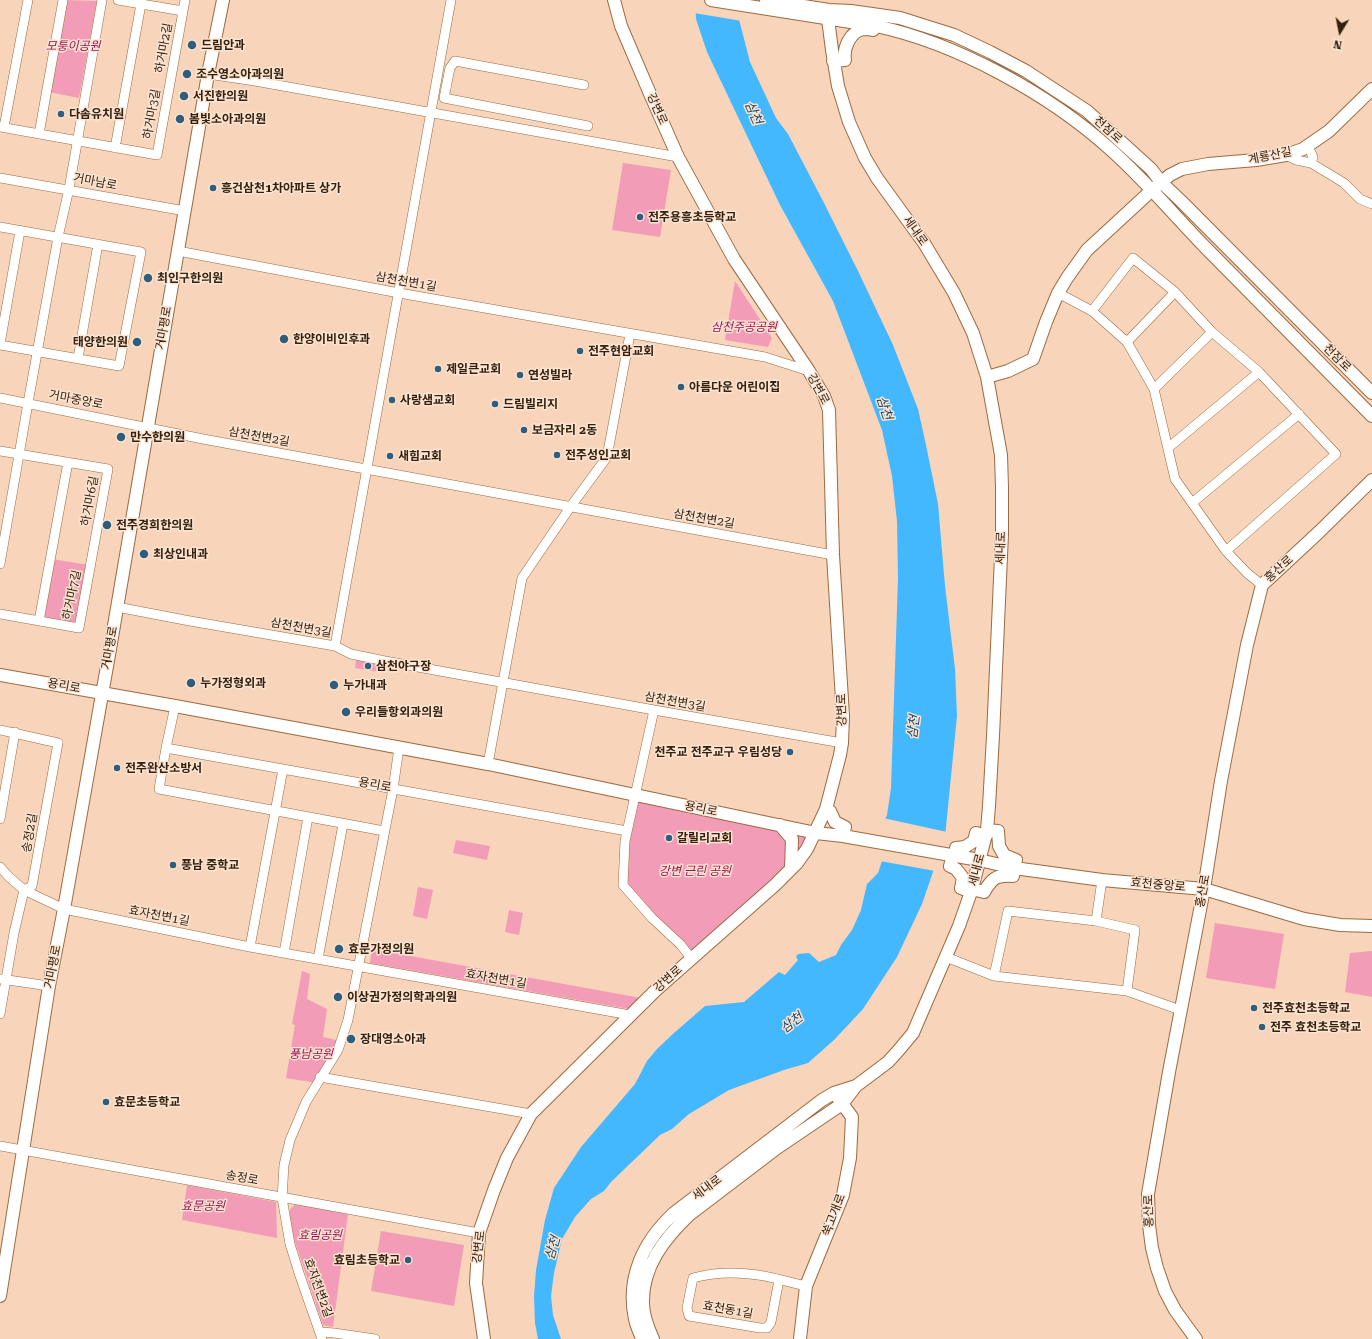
<!DOCTYPE html>
<html>
<head>
<meta charset="utf-8">
<style>
  body { margin:0 }
  #map { position:relative; width:1372px; height:1339px; overflow:hidden; background:#f7d4ba; font-family:"Roboto Serif",serif }
  canvas { display:block }
  .north { position:absolute; left:1320px; top:12px; width:40px; height:40px; -webkit-text-stroke:3px #fbe4d2; paint-order:stroke; rotate:190deg; font-size:11px; font-weight:700; line-height:16px; text-align:center; color:#35200e }
  .north::after { content:''; display:block; margin:auto; width:14px; height:18px; background:#35200e; clip-path:polygon(50% 0,100% 100%,50% 72%,0 100%) }
</style>
</head>
<body>
<div id="map">
<canvas width="1372" height="1339"></canvas>
<div class="north">N</div>
</div>
<script>
const ctx = document.querySelector('canvas').getContext('2d');
ctx.lineJoin = 'round';
function fillPath(path, color) { ctx.fillStyle = color; ctx.fill(path, 'evenodd'); }
function trace(path, color, width, dash) { ctx.strokeStyle = color; ctx.lineWidth = width; ctx.lineCap = dash ? 'butt' : 'round'; ctx.setLineDash(dash || []); ctx.stroke(path); }
function write(font, color, halo, rows, align = 'center') {
  ctx.font = font + ' "Roboto Serif","Noto Sans KR",serif'; ctx.lineWidth = 3; ctx.setLineDash([]); ctx.textBaseline = 'middle'; ctx.strokeStyle = halo; ctx.fillStyle = color; for (const [text, x, y, turn = 0] of rows) {
    ctx.save(); ctx.translate(x, y); ctx.rotate((+turn || 0) * Math.PI / 180); ctx.textAlign = isNaN(turn) ? turn : align; if (halo) ctx.strokeText(text, 0, 0); ctx.fillText(text, 0, 0); ctx.restore();
  }
}
fillPath(new Path2D(`
  M65,0l32,1 -18,97 -30,-6z
  M623,163l48,7 -11,67 -48,-7z
  M735,281l37,57 -4,9 -43,-7z
  M52,559l36,6 -11,55 -5,5 -27,-6 -3,-3z
  M356,660l26,4 -2,8 -25,-4z
  M635,795l181,38 -9,16 -116,109 -68,-73z
  M456,840l34,6 -3,14 -34,-7z
  M418,887l15,3 -6,29 -14,-3z
  M509,910l14,3 -4,22 -14,-3z
  M1215,923l69,11 -9,55 -69,-11z
  M372,949l269,49 -12,11 -259,-46z
  M1372,951v46l-27,-5 5,-39z
  M302,971l8,3 -3,25 20,10 -4,28 18,4 -24,42 -31,-5 9,-53 -3,-1z
  M187,1185l89,17 1,36 -95,-18z
  M296,1204l52,10 -15,113 -10,-2 -34,-101 1,-15z
  M381,1231l83,14 -10,61 -83,-15z`), '#f39cb7');
fillPath(new Path2D(`
  M695,0h39l16,62 26,56 12,16 35,67 36,72 34,72 25,64 8,36 12,59 7,82 10,83 2,47 -12,121 -23,67 -25,53 -34,52 -29,31 -26,23 -24,7 -55,20 -40,24 -17,15 -12,6 -49,47 -7,9 -13,8 -16,18 -13,22 -8,34 -3,23 2,19 8,24h-23l-3,-16 -1,-27 2,-26 9,-50 9,-32 27,-41 54,-63 12,-23 10,-12 17,-16 31,-27 39,-4 35,-30 6,3 13,-15 -2,-3 2,-3 11,-1 10,9 17,-7 5,-10 11,-15 9,-20 6,-26 11,-11 4,-12 -7,-19 12,-27 4,-27 7,-210 -1,-57 -5,-45 -10,-46 -49,-129 -53,-96 -73,-153 -11,-33z`), '#44b8ff');
fillPath(new Path2D(`
  M693,0h44l5,21 -48,-8z
  M883,818l64,14v5l-12,34 -55,-10 -7,-19z`), '#f7d4ba');
const street = new Path2D(`
  M118,0l65,11
  M208,74l47,7 423,76
  M584,85l-129,-24 -5,7 -6,30 144,28
  M0,127l157,28 28,-155
  M4,127l24,-127
  M39,134l24,-134
  M1308,146l5,11 -2,6
  M115,148l26,-144
  M1286,155l10,5 15,3 33,20 16,16 12,5
  M0,178l185,33
  M0,227l141,25 -22,114 -119,-21
  M178,251l221,42 366,64 44,14
  M1058,293l34,18 35,31 27,47 21,90 51,72 21,22 15,12
  M1092,311l41,-53 42,34 37,40 47,40 77,82 -110,97
  M1127,342l48,-50
  M0,344l20,-113
  M78,358l20,-114
  M1154,389l58,-57
  M0,398l203,41 630,116
  M1168,448l91,-76
  M0,451l108,18 -29,159 -79,-14
  M1192,503l107,-89
  M0,564l28,-161 30,-166 11,-48 33,-189
  M117,607l73,14 145,25 16,8 34,7 269,49 188,33
  M39,621l29,-159
  M335,646l116,-646
  M175,706l-9,42 461,83
  M654,710l-29,131 -2,44 29,33 29,27 10,13
  M0,730l58,13 -26,143 -8,4 -10,43 -14,81
  M166,748l-7,41 225,42
  M488,764l34,-186 49,-72 36,-49 23,-123
  M0,819l15,-87
  M0,867l8,9 16,14 40,19 186,38 380,68
  M1096,921l6,-41
  M250,947l33,-178
  M284,953l24,-136
  M946,957l48,19 133,15 53,19
  M318,959l25,-135
  M994,976l14,-65 88,10 39,9 -8,61
  M1,979l48,7
  M320,1077l211,37
  M0,1146l479,87
  M779,1280l-8,42 -4,6h-7l-71,-12 -2,-8 6,-30c18,-5 38,-6 56,-4 19,1 38,8 57,12
  M321,1332l13,1 41,6
  M322,1339l-23,-66 -9,-29 -8,-46 2,-33 6,-25 16,-38 32,-52 10,-30 45,-231 6,-41`);
const secondary = new Path2D(`
  M711,0l165,26c80,17 173,68 234,123 34,30 63,65 94,97 56,57 112,114 168,170
  M766,0l63,10 22,1 49,7 54,17 36,17 36,19 61,40 64,58 10,13 20,19 191,192
  M833,61l12,-1c-2,-12 5,-28 18,-31 3,0 7,0 10,1
  M987,377l21,-6 25,-12 13,-37 12,-29 9,-15 20,-28 65,-60 18,-15 12,-6 26,-5 48,-4 30,-5 17,-6 26,-18 43,-42
  M0,675l175,31 313,58 328,69 27,3 136,24 35,8 88,12 102,9 100,30 36,6 32,1
  M826,809l4,2 5,11 10,5 -2,9
  M780,825l12,14 -1,30
  M953,855l-3,11 6,3 7,9 -2,10 10,4
  M955,856l1,-8 9,-1 9,-6 2,-8 10,3
  M972,889l12,3c8,-14 12,-17 29,-16l3,-16 -12,-5 -5,-9 -1,-15 -11,-1
  M0,1296l49,-310 15,-77 45,-254 99,-581 15,-74
  M484,1339l-8,-56 3,-50 15,-43 13,-32 24,-44 125,-124 119,-105 22,-22 10,-14 19,-40 14,-54 2,-12 1,-27 -10,-161 -4,-145 -5,-14 -15,-25 -75,-112 -56,-102 -27,-61 -30,-70 -7,-26
  M642,1339c-2,-7 -6,-13 -7,-20 -9,-42 9,-78 39,-106l148,-113 12,-7 22,-7 32,-24 10,-11 15,-18 46,-107 13,-37 15,-59 2,-24 4,-70 9,-202v-46l-1,-33 -14,-78 -14,-44 -19,-40 -30,-50 -47,-65 -12,-20 -16,-36 -11,-36 -6,-36 -4,-31 1,-9
  M653,1339c-5,-11 -10,-24 -10,-36 -1,-36 21,-64 46,-88l88,-67 65,-44 14,-18
  M800,1339l6,-53 37,-91 7,-37 2,-41 -14,-19
  M1196,1339l-21,-29 -10,-19 -8,-23 -5,-20 -3,-23 -1,-31 21,-122 35,-183 17,-108 26,-136 15,-60 57,-53 53,-52`);
trace(street, '#9d6a3f', 10);
trace(secondary, '#9d6a3f', 14);
trace(street, '#fff', 9);
trace(secondary, '#fff', 12);
for (const [x, y, r, color] of [
  [192,45,5,"#2f5e7d"],
  [187,74,5,"#2f5e7d"],
  [184,96,5,"#2f5e7d"],
  [61,114,4,"#2f5e7d"],
  [180,119,5,"#2f5e7d"],
  [213,188,4,"#2f5e7d"],
  [640,217,4,"#2f5e7d"],
  [148,278,5,"#2f5e7d"],
  [284,339,5,"#2f5e7d"],
  [137,342,5,"#2f5e7d"],
  [580,351,4,"#2f5e7d"],
  [438,369,4,"#2f5e7d"],
  [520,375,4,"#2f5e7d"],
  [681,387,4,"#2f5e7d"],
  [392,400,4,"#2f5e7d"],
  [495,404,4,"#2f5e7d"],
  [524,430,4,"#2f5e7d"],
  [121,437,5,"#2f5e7d"],
  [557,455,4,"#2f5e7d"],
  [390,456,4,"#2f5e7d"],
  [107,525,5,"#2f5e7d"],
  [144,554,5,"#2f5e7d"],
  [368,666,4,"#2f5e7d"],
  [191,683,5,"#2f5e7d"],
  [334,685,5,"#2f5e7d"],
  [346,712,5,"#2f5e7d"],
  [790,752,4,"#2f5e7d"],
  [117,768,4,"#2f5e7d"],
  [669,838,4,"#2f5e7d"],
  [173,865,4,"#2f5e7d"],
  [339,949,5,"#2f5e7d"],
  [338,997,5,"#2f5e7d"],
  [1254,1008,4,"#2f5e7d"],
  [1262,1027,4,"#2f5e7d"],
  [351,1039,5,"#2f5e7d"],
  [106,1102,4,"#2f5e7d"],
  [408,1260,4,"#2f5e7d"]
]) { const dot = new Path2D(); dot.arc(x, y, r, 0, 2 * Math.PI); ctx.fillStyle = color; ctx.fill(dot); trace(dot, '#fbe4d2', 1.5); }
write('bold 12px', '#35200e', '#fbe4d2', [
  ["드림안과",201,45],
  ["조수영소아과의원",196,74],
  ["서진한의원",193,96],
  ["다솜유치원",69,114],
  ["봄빛소아과의원",189,119],
  ["흥건삼천1차아파트 상가",221,188],
  ["전주용흥초등학교",648,217],
  ["최인구한의원",157,278],
  ["한양이비인후과",293,339],
  ["태양한의원",128,342,"right"],
  ["전주현암교회",588,351],
  ["제일큰교회",446,369],
  ["연성빌라",528,375],
  ["아름다운 어린이집",689,387],
  ["사랑샘교회",400,400],
  ["드림빌리지",503,404],
  ["보금자리 2동",532,430],
  ["만수한의원",130,437],
  ["전주성인교회",565,455],
  ["새힘교회",398,456],
  ["전주경희한의원",116,525],
  ["최상인내과",153,554],
  ["삼천야구장",376,666],
  ["누가정형외과",200,683],
  ["누가내과",343,685],
  ["우리들항외과의원",355,712],
  ["천주교 전주교구 우림성당",782,752,"right"],
  ["전주완산소방서",125,768],
  ["갈릴리교회",677,838],
  ["풍남 중학교",181,865],
  ["효문가정의원",348,949],
  ["이상권가정의학과의원",347,997],
  ["전주효천초등학교",1262,1008],
  ["전주 효천초등학교",1270,1027],
  ["장대영소아과",360,1039],
  ["효문초등학교",114,1102],
  ["효림초등학교",400,1260,"right"]
], 'left');
write('italic 12px', '#9c1153', '#fbe4d2', [
  ["모퉁이공원",73,46],
  ["삼천주공공원",744,327],
  ["강변 근린 공원",695,871],
  ["풍남공원",311,1054],
  ["효문공원",203,1206],
  ["효림공원",320,1235]
]);
write('12px', '#35200e', '#fbe4d2', [
  ["하거마2길",164,48,-80],
  ["강변로",657,109,66],
  ["하거마3길",152,114,-80],
  ["천잠로",1108,130,42],
  ["계룡산길",1270,156,-11],
  ["거마남로",95,182,11],
  ["세내로",915,231,55],
  ["삼천천변1길",406,282,10],
  ["거마평로",164,328,-80],
  ["천잠로",1337,358,45],
  ["강변로",818,389,62],
  ["거마중앙로",76,400,11],
  ["삼천천변2길",259,437,10],
  ["하거마6길",90,501,-80],
  ["삼천천변2길",704,519,10],
  ["세내로",1001,548,-88],
  ["홍산로",1279,569,-42],
  ["하거마7길",72,595,-78],
  ["삼천천변3길",301,628,10],
  ["거마평로",110,648,-80],
  ["용리로",64,686,10],
  ["삼천천변3길",675,702,10],
  ["강변로",842,710,-91],
  ["용리로",375,785,10],
  ["용리로",701,809,12],
  ["송정2길",30,833,-80],
  ["세내로",977,870,-76],
  ["효천중앙로",1158,885,5],
  ["홍산로",1203,891,-80],
  ["효자천변1길",159,916,11],
  ["거마평로",53,967,-79],
  ["효자천변1길",496,979,10],
  ["강변로",668,979,-42],
  ["송정로",242,1178,10],
  ["세내로",707,1188,-37],
  ["홍산로",1149,1211,-91],
  ["쑥고개로",834,1215,-69],
  ["강변로",479,1247,-83],
  ["효자천변2길",318,1288,70],
  ["효천동1길",728,1310,10]
]);
write('italic 13px', '#184663', '#fbe4d2', [
  ["삼천",753,113,66],
  ["삼천",884,408,72],
  ["삼천",914,727,-83],
  ["삼천",792,1023,-37],
  ["삼천",553,1248,-74]
]);
</script>
</body>
</html>
